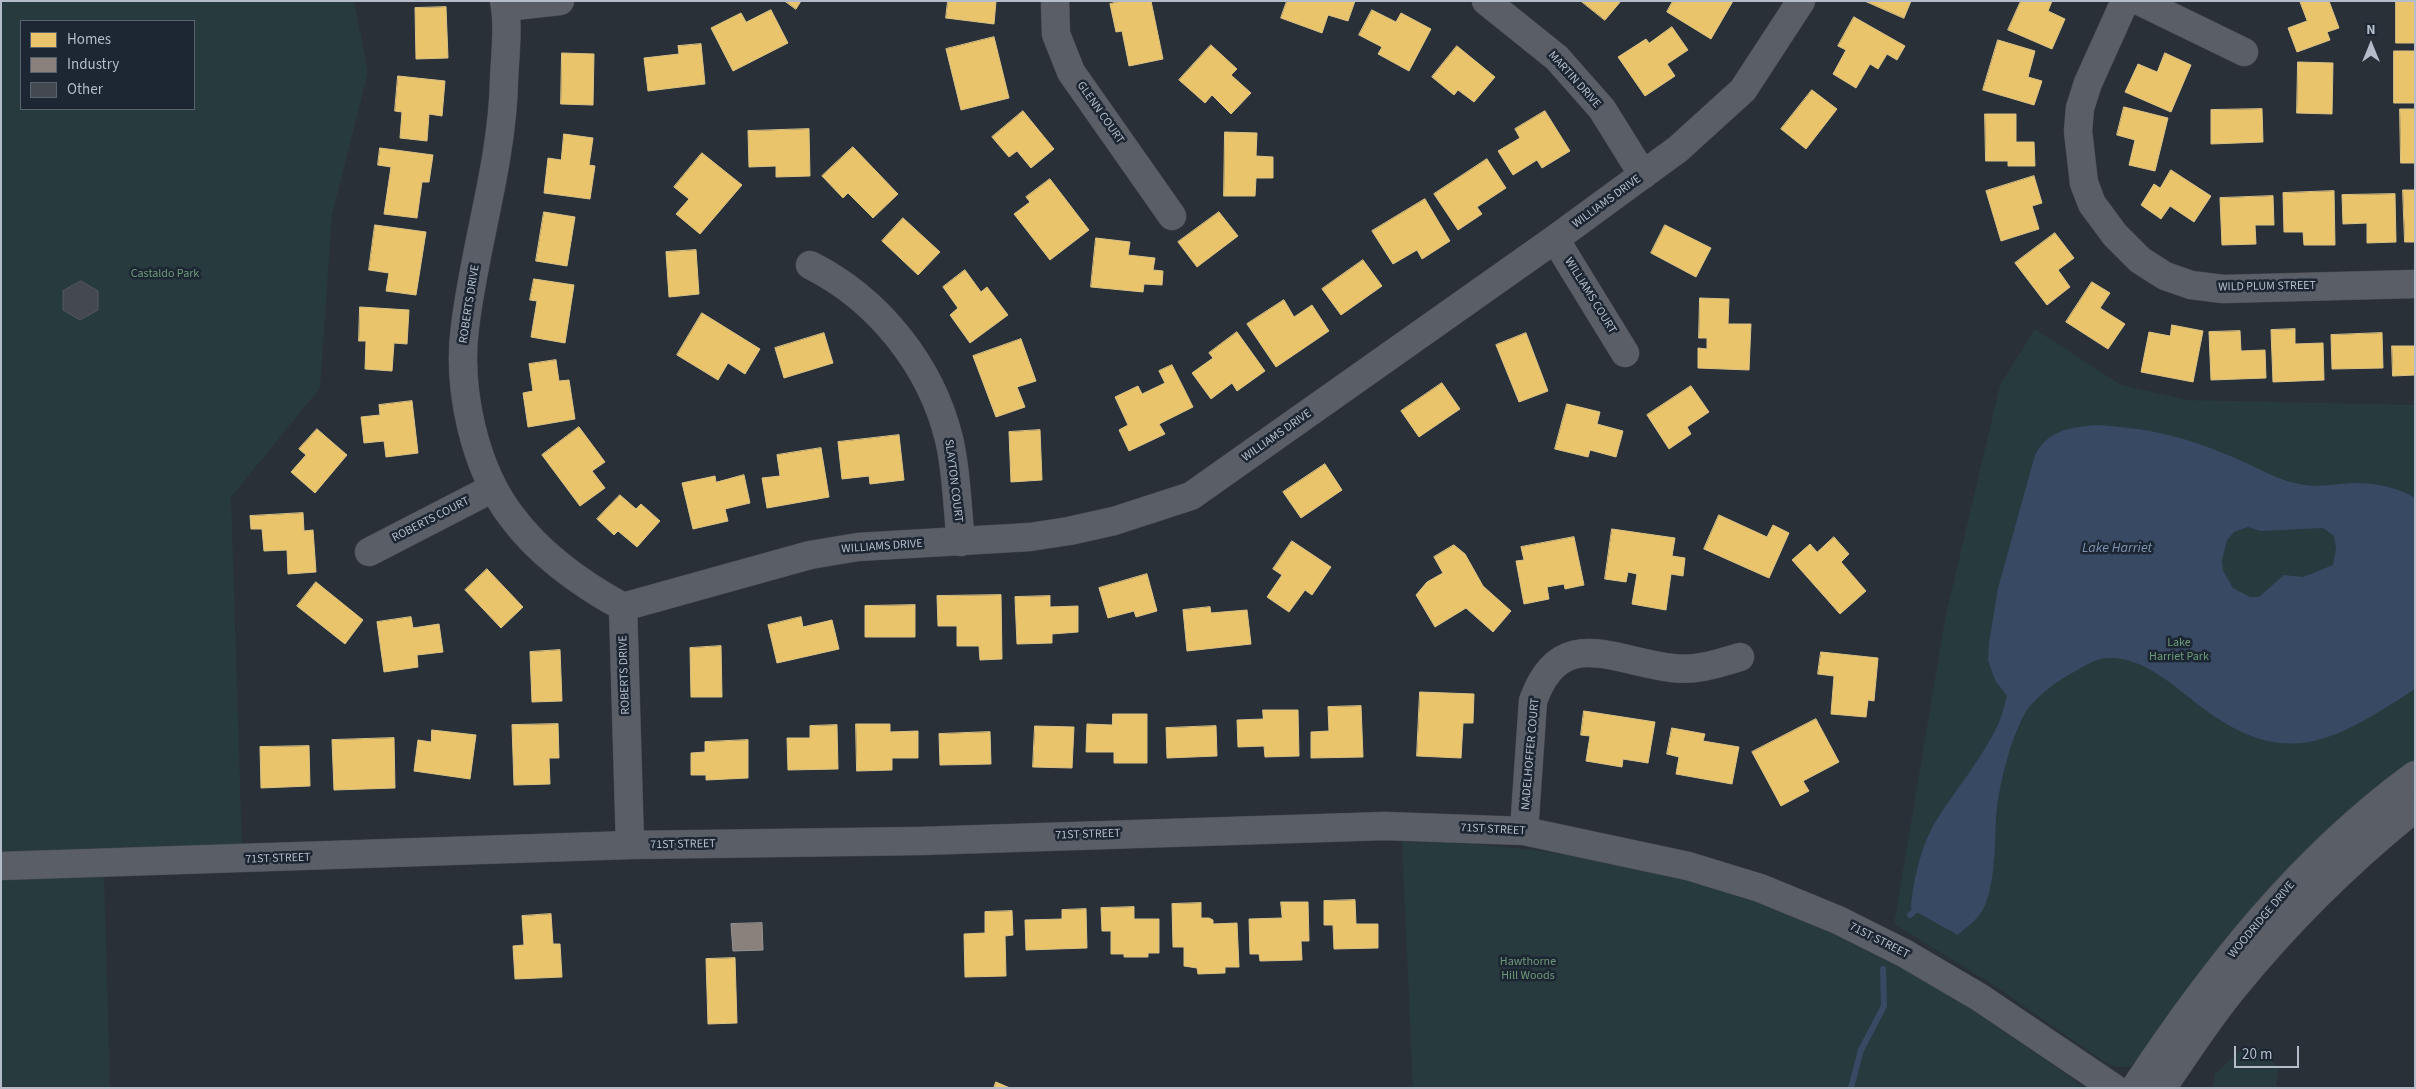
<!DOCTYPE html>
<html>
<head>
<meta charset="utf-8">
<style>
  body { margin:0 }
  #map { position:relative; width:2416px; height:1089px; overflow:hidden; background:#2a3038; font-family:"Source Sans 3",sans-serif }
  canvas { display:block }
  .frame { position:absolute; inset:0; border:2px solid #b4bcc9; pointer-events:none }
  .legend { position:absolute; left:20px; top:20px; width:175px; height:90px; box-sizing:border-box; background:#1d2633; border:1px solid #59626f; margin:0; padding:6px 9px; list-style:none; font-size:15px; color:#b4bcc9 }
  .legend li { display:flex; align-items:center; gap:10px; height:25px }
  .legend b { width:25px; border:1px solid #59626f }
  .north { position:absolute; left:2346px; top:20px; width:50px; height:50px; -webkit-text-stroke:4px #1d2633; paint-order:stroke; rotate:0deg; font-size:14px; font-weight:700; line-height:20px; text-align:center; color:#b4bcc9 }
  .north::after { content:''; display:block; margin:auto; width:18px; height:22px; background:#b4bcc9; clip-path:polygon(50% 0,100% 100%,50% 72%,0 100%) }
  .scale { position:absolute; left:2234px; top:1046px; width:65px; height:22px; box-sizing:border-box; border:2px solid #b4bcc9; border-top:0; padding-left:6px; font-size:15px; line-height:18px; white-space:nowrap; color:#b4bcc9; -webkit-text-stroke:4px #1d2633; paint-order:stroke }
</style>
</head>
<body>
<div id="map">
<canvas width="2416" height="1089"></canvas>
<div class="frame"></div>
<ul class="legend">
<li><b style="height:14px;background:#e9c46a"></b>Homes</li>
<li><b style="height:14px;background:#8a817c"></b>Industry</li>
<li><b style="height:14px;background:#444950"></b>Other</li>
</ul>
<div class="north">N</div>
<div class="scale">20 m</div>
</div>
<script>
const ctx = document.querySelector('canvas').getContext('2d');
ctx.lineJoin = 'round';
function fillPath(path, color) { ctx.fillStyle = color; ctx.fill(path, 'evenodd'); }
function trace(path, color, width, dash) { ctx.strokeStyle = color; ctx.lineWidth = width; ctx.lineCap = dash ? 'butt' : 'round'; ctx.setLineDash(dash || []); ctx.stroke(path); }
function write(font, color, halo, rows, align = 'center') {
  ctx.font = font + ' "Source Sans 3",sans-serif'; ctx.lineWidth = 5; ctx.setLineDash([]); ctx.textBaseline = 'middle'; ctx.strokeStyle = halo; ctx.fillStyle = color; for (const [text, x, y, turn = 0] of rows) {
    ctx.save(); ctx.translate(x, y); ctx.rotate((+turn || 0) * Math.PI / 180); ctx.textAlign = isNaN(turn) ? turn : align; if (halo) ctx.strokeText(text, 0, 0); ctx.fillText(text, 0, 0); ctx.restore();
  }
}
fillPath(new Path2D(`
  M1,1h353l14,71 -36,143 -12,173 -89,109 11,348 -241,7zM21,21h173v88h-173z
  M2035,329l86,56 67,15 227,5v357l-285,305h-15l-12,-6 -108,-75 -101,-62 51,-305 55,-234z
  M1402,842c179,0 360,45 516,134 32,18 62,39 92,60 25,17 51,33 74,52h-671z
  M104,874l6,214h-109v-211z
  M2261,1048l18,21 -3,19h-64l3,-14 25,-23z`), '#273a3e');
fillPath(new Path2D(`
  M2095,425c52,3 84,10 133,30 24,9 45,24 71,29 18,4 35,0 53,-1 20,-1 46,4 63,15v191c-80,52 -129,83 -215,17 -25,-19 -56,-49 -91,-48 -12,0 -25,8 -35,14 -15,7 -41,27 -49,41 -15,27 -27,75 -29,105 -1,25 -1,72 -14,93 -5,9 -17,17 -24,24l-47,-26c1,-25 11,-66 25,-88 20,-32 45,-61 62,-96 4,-9 6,-19 9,-29l-12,-16 -7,-20 1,-17 9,-55 37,-133c13,-25 34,-27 60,-30zM2248,527l13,4 62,-3 11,8 2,13 -3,16 -30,12 -19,-2 -25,22h-9l-17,-9 -10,-17 -1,-11 5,-20 7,-8z`), '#384963');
const homes = new Path2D(`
  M785,1h16l-5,8z
  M948,1h48l-2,23 -48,-6z
  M1122,1h29l12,58 -34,7 -7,-35 -6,1 -6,-28z
  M1287,1h68l-7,20 -20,-6 -6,18 -41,-15z
  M1581,1h40l-16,19z
  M1673,1h60l-22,38 -44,-27z
  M1865,1h46l-7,17z
  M2021,1h31l-4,10 17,8 -13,30 -44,-19z
  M2300,1h29l10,27 -12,4 3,8 -33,12 -9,-24 19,-7z
  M2396,1h19v42h-19z
  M446,7l2,51 -32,1 -1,-51z
  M771,10l17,33 -55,28 -22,-43 30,-15 5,9z
  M1372,10l24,12 5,-9 30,16 -22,42 -31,-17 4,-7 -23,-12z
  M1854,17l51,29 -8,14 -10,-6 -9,15 -8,-5 -14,24 -23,-14 13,-24 -8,-4z
  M1672,27l16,23 -21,14 8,12 -30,20 -27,-39 28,-18 3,4z
  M994,37l15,61 -48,12 -15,-61z
  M1998,40l37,11 -7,26 14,4 -8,24 -51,-15z
  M701,44l4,40 -57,7 -4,-33 35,-4 -1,-8z
  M1211,45l26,24 -6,6 20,18 -20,21 -19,-19 -7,8 -26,-23z
  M1457,46l38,31 -21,25 -16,-12 -4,5 -22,-18z
  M2394,51h21v52h-21z
  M562,53l32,1 -1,51 -32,-1z
  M2165,53l26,12 -20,47 -46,-20 13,-28 19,8z
  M2298,62l35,1 -1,51 -35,-1z
  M398,76l47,5 -3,35 -13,-2 -2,27 -27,-3 2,-26 -7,-1z
  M1812,90l25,19 -31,40 -25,-20z
  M2124,107l44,11 -13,53 -26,-6 6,-25 -18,-5z
  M2262,109l1,33 -52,2v-34z
  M2400,109h15v54h-14z
  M1023,111l31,38 -23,19 -14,-17 -8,6 -17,-20z
  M1545,111l25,40 -28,17 -5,-8 -24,15 -15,-24 22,-13 -5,-9z
  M1985,114h31v28h18l1,24h-27v-5h-22z
  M809,129l1,47 -34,1v-11l-27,1 -1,-36z
  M1225,132l32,1 -1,23 17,1v21h-17l-1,18h-31z
  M564,134l29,4 -4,27 6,1 -5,33 -46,-6 4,-35 13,2z
  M853,147l45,47 -25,24 -25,-25 -5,5 -21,-22z
  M380,148l53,7 -4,27h-7l-5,36 -33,-4 7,-47 -13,-2z
  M702,153l40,32 -42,49 -24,-20 13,-15 -15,-12z
  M1487,159l19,29 -29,19 5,7 -24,16 -24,-36z
  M2171,170l40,26 -17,26 -24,-16 -9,13 -20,-14 13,-21 6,4z
  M2034,176l8,27 -10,3 7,23 -38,12 -15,-50z
  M1050,179l39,51 -39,30 -36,-46 16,-12 -4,-5z
  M2403,190h12v52h-10z
  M2334,191l1,54h-31l-1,-13h-19l-1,-39z
  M2395,194l1,48 -29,1v-20l-24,1 -1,-29z
  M2273,196l1,29h-19l1,19 -34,1 -2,-47z
  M1425,199l25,42 -28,18 -5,-9 -24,14 -21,-33z
  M544,212l31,5 -8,49 -31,-5z
  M1219,212l19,24 -41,31 -19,-25z
  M903,218l37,34 -22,23 -36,-34z
  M375,225l51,7 -10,63 -30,-4 3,-18 -20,-3z
  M1665,225l46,23 -15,29 -45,-24z
  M2055,233l19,25 -16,12 12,17 -23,18 -32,-42z
  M1096,238l34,4 -2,13 27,3 -2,12 10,1 -1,14 -18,-1 -1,8 -52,-5z
  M696,250l3,44 -30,3 -3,-45z
  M1363,260l19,26 -41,29 -19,-26z
  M965,270l16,22 6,-5 21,28 -38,28 -20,-28 8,-7 -15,-21z
  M534,279l40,6 -9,58 -34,-6 6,-36 -7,-1z
  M2092,282l18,11 -10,15 25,16 -17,25 -42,-27z
  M1700,298l29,1 -1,25h23l-2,46 -51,-2v-20l9,1v-11h-8z
  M1284,300l10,17 18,-12 17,26 -53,36 -29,-43z
  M360,307l49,3 -2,34 -13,-1 -2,28 -27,-2 1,-28h-7z
  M702,313l58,36 -15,25 -17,-11 -10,17 -41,-25z
  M2172,325l31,6 -10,51 -52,-10 8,-40 21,4z
  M2295,329v15l28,-1 1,37 -51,2 -2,-52z
  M2240,331l1,20 24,-1 1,28 -55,2 -2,-48z
  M1237,332l28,39 -28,20 -5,-8 -21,16 -19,-26 21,-15 -4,-5z
  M824,333l9,30 -49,15 -9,-30z
  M1526,333l22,58 -29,11 -23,-57z
  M2382,333l1,35 -51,1 -1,-34z
  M1021,339l15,42 -19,6 8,20 -29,10 -23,-61z
  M2392,346h23v29l-22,1z
  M556,360l3,21 10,-1 6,39 -47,8 -5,-34 10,-2 -4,-27z
  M1172,365l21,42 -34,17 6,10 -36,17 -10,-21 9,-5 -13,-28 23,-11 4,8 23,-11 -6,-12z
  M1442,383l18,26 -41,28 -18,-26z
  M1691,386l18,26 -22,15 4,7 -22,15 -22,-34z
  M412,401l6,52 -32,4 -2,-16 -20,2 -3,-26 19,-2 -1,-10z
  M1567,404l33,8 -3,12 26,7 -7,26 -26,-7 -2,7 -33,-8z
  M579,427l26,35 -13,9 13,17 -25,18 -38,-51z
  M317,429l30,26 -32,38 -24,-21 15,-17 -7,-6z
  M1040,430l2,50 -31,2 -2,-50z
  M899,435l5,45 -34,4 -1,-8 -27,3 -4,-37z
  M821,448l8,49 -62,11 -5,-30 18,-2 -3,-21z
  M1325,464l17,26 -41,28 -18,-26z
  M744,475l6,28 -25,6 3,12 -35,8 -11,-46 33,-7 1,6z
  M620,495l16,14 5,-5 19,17 -23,26 -19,-16 -4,4 -17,-16z
  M303,513l1,18 9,-1 3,42 -28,2 -1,-24 -23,1 -2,-22h-11l-1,-13z
  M1719,515l48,22 6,-12 16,8 -20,45 -65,-29z
  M1612,529l63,9 -3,18 13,2 -2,18 -12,-2 -5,36 -34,-6 5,-30 -9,-2 -2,10 -21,-3z
  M1574,537l10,48 -19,4 -1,-5 -17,3 2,12 -25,5 -8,-43 8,-1 -3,-13z
  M1834,537l15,17 -8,8 25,29 -26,23 -48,-54 18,-16 7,8z
  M1292,541l39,26 -19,28 -7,-5 -16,22 -22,-15 15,-22 -9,-6z
  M1454,545l11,9 18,32 28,25 -18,21 -27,-24 -31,19 -19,-32 11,-13 16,-9 -9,-16z
  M487,569l36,38 -22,21 -36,-38z
  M1147,574l10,37 -21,6 -2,-6 -26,7 -9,-30z
  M316,582l47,38 -18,24 -48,-38z
  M1001,595l1,64 -22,1 -1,-14h-22v-20h-19l-1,-30z
  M1050,596v11l28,-1v26l-26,2v9l-35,1 -2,-47z
  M915,605v32h-50v-31z
  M1210,607l1,6 36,-3 4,34 -64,7 -4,-41z
  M411,617l2,11 26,-4 4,28 -26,3 1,12 -34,5 -7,-50z
  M801,617l2,10 29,-7 7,29 -62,14 -9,-38z
  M721,646l1,51h-31l-1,-49z
  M560,650l2,51 -30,1 -2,-50z
  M1821,652l57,6 -4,43 -6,-1 -2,17 -35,-3 3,-38 -16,-2z
  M1420,692l54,2 -1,29h-10l-2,35 -44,-2z
  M1361,706l2,51 -52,1v-26l18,-1 -1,-24z
  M1263,710h35l1,46 -34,1 -1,-11 -26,1 -1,-27 26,-1z
  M1584,711l71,11 -7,41 -25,-4 -1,8 -36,-6 4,-25 -9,-1z
  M1113,714h34v49h-33v-11h-28l1,-28 25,1z
  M1816,719l23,43 -36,19 6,10 -28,15 -29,-54z
  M558,724l1,34h-10l1,26 -36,1 -2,-60z
  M856,724h34v8l28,-1v27h-26v12l-35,1z
  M837,725l1,44 -50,1 -1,-32h23v-12z
  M1035,726l39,1 -2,41 -39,-1z
  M1216,726l1,30 -50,2 -1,-30z
  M1672,728l33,6 -2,7 36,6 -7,37 -56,-10 3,-17 -12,-3z
  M432,730l44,5 -6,44 -56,-8 4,-31 13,2z
  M990,732l1,32 -51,1 -1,-31z
  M394,738l1,50 -61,2 -2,-50z
  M748,740v38l-42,2v-5h-15v-22l14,-1v-10z
  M309,746l1,40 -49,2 -1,-41z
  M1355,900l1,24h22v24l-44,1 -1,-24h-9v-24z
  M1281,902h27l1,39h-8l1,19 -42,1 -1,-7h-9l-1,-35 33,-1z
  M1201,903v15h8l4,2v4l24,-1 2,44h-14v6l-27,1 -1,-6 -13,-2v-19h-11l-1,-43z
  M1134,907v12h25v34h-11v4h-24v-3h-13v-23h-9l-1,-23z
  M1086,909l1,39 -61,2 -1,-30 37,-1v-9z
  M1012,911l1,24 -8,1 1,40 -41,1 -1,-43 21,-1v-21z
  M551,914l2,30h7l2,33 -47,2 -2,-33 11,-1 -2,-29z
  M735,958l2,65 -29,1 -2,-65z
  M996,1082l14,6h-16z`);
fillPath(homes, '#e9c46a');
trace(homes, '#d9c286', 1);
const industry = new Path2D(`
  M762,923l1,27 -30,1 -2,-27z`);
fillPath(industry, '#8a817c');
trace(industry, '#979393', 1);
trace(new Path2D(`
  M1910,915l10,-9
  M1851,1088l10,-38 23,-44 -1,-37`), '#384963', 6);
const building = new Path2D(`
  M81,281l17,10v19l-18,10 -17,-10v-19z`);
fillPath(building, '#444950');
trace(building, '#52575f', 1);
const minor = new Path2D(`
  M504,1c5,25 1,54 0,80 -2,83 -29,163 -39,246 -8,61 9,141 47,190 29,39 69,67 111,90l7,238
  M1055,1l1,33 15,38 101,144
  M1486,1l71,57 45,51 41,66
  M2125,1l-37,82 -8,25 -2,23 6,52 8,21 23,31 25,25 25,16 26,9 32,4 192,-5
  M2139,1l105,51
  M505,7l55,-6
  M1555,239l70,114
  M810,265c68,34 121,100 139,174 8,33 8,69 12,103
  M369,552l124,-64
  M623,607l187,-52 48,-8 172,-10 39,-6 45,-10 77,-25 364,-257 123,-90 65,-59 58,-89
  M1524,831l9,-130c27,-77 79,-40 139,-33 23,3 45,-4 68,-11
  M1,866l629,-21 290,-4 465,-15 139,5 164,35 72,22 78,32 66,33 75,44 135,91
  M2135,1088c77,-117 166,-230 280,-313
  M2162,1088c24,-34 47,-71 74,-103 53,-65 113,-124 179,-177`);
trace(minor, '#484c53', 29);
trace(minor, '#5a5e66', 28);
write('12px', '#b4bcc9', '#1d2633', [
  ["MARTIN DRIVE",1574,80,48],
  ["GLENN COURT",1100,113,55],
  ["WILLIAMS DRIVE",1607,202,-36],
  ["WILD PLUM STREET",2267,287,-1],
  ["WILLIAMS COURT",1590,296,58],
  ["ROBERTS DRIVE",470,304,-81],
  ["WILLIAMS DRIVE",1277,436,-35],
  ["SLAYTON COURT",953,481,83],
  ["ROBERTS COURT",431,520,-27],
  ["WILLIAMS DRIVE",882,547,-4],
  ["ROBERTS DRIVE",625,675,-92],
  ["NADELHOFFER COURT",1531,754,-85],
  ["71ST STREET",1493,830,3],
  ["71ST STREET",1088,835,-2],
  ["71ST STREET",683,845,-1],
  ["71ST STREET",278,859,-2],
  ["WOODRIDGE DRIVE",2262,920,-50],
  ["71ST STREET",1879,941,27]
]);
write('12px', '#6b9a76', '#1d2633', [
  ["Castaldo Park",165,274],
  ["Lake",2179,643],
  ["Harriet Park",2179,657],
  ["Hawthorne",1528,962],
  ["Hill Woods",1528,976]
]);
write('italic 14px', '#7c92b1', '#1d2633', [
  ["Lake Harriet",2117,549]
]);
</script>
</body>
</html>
